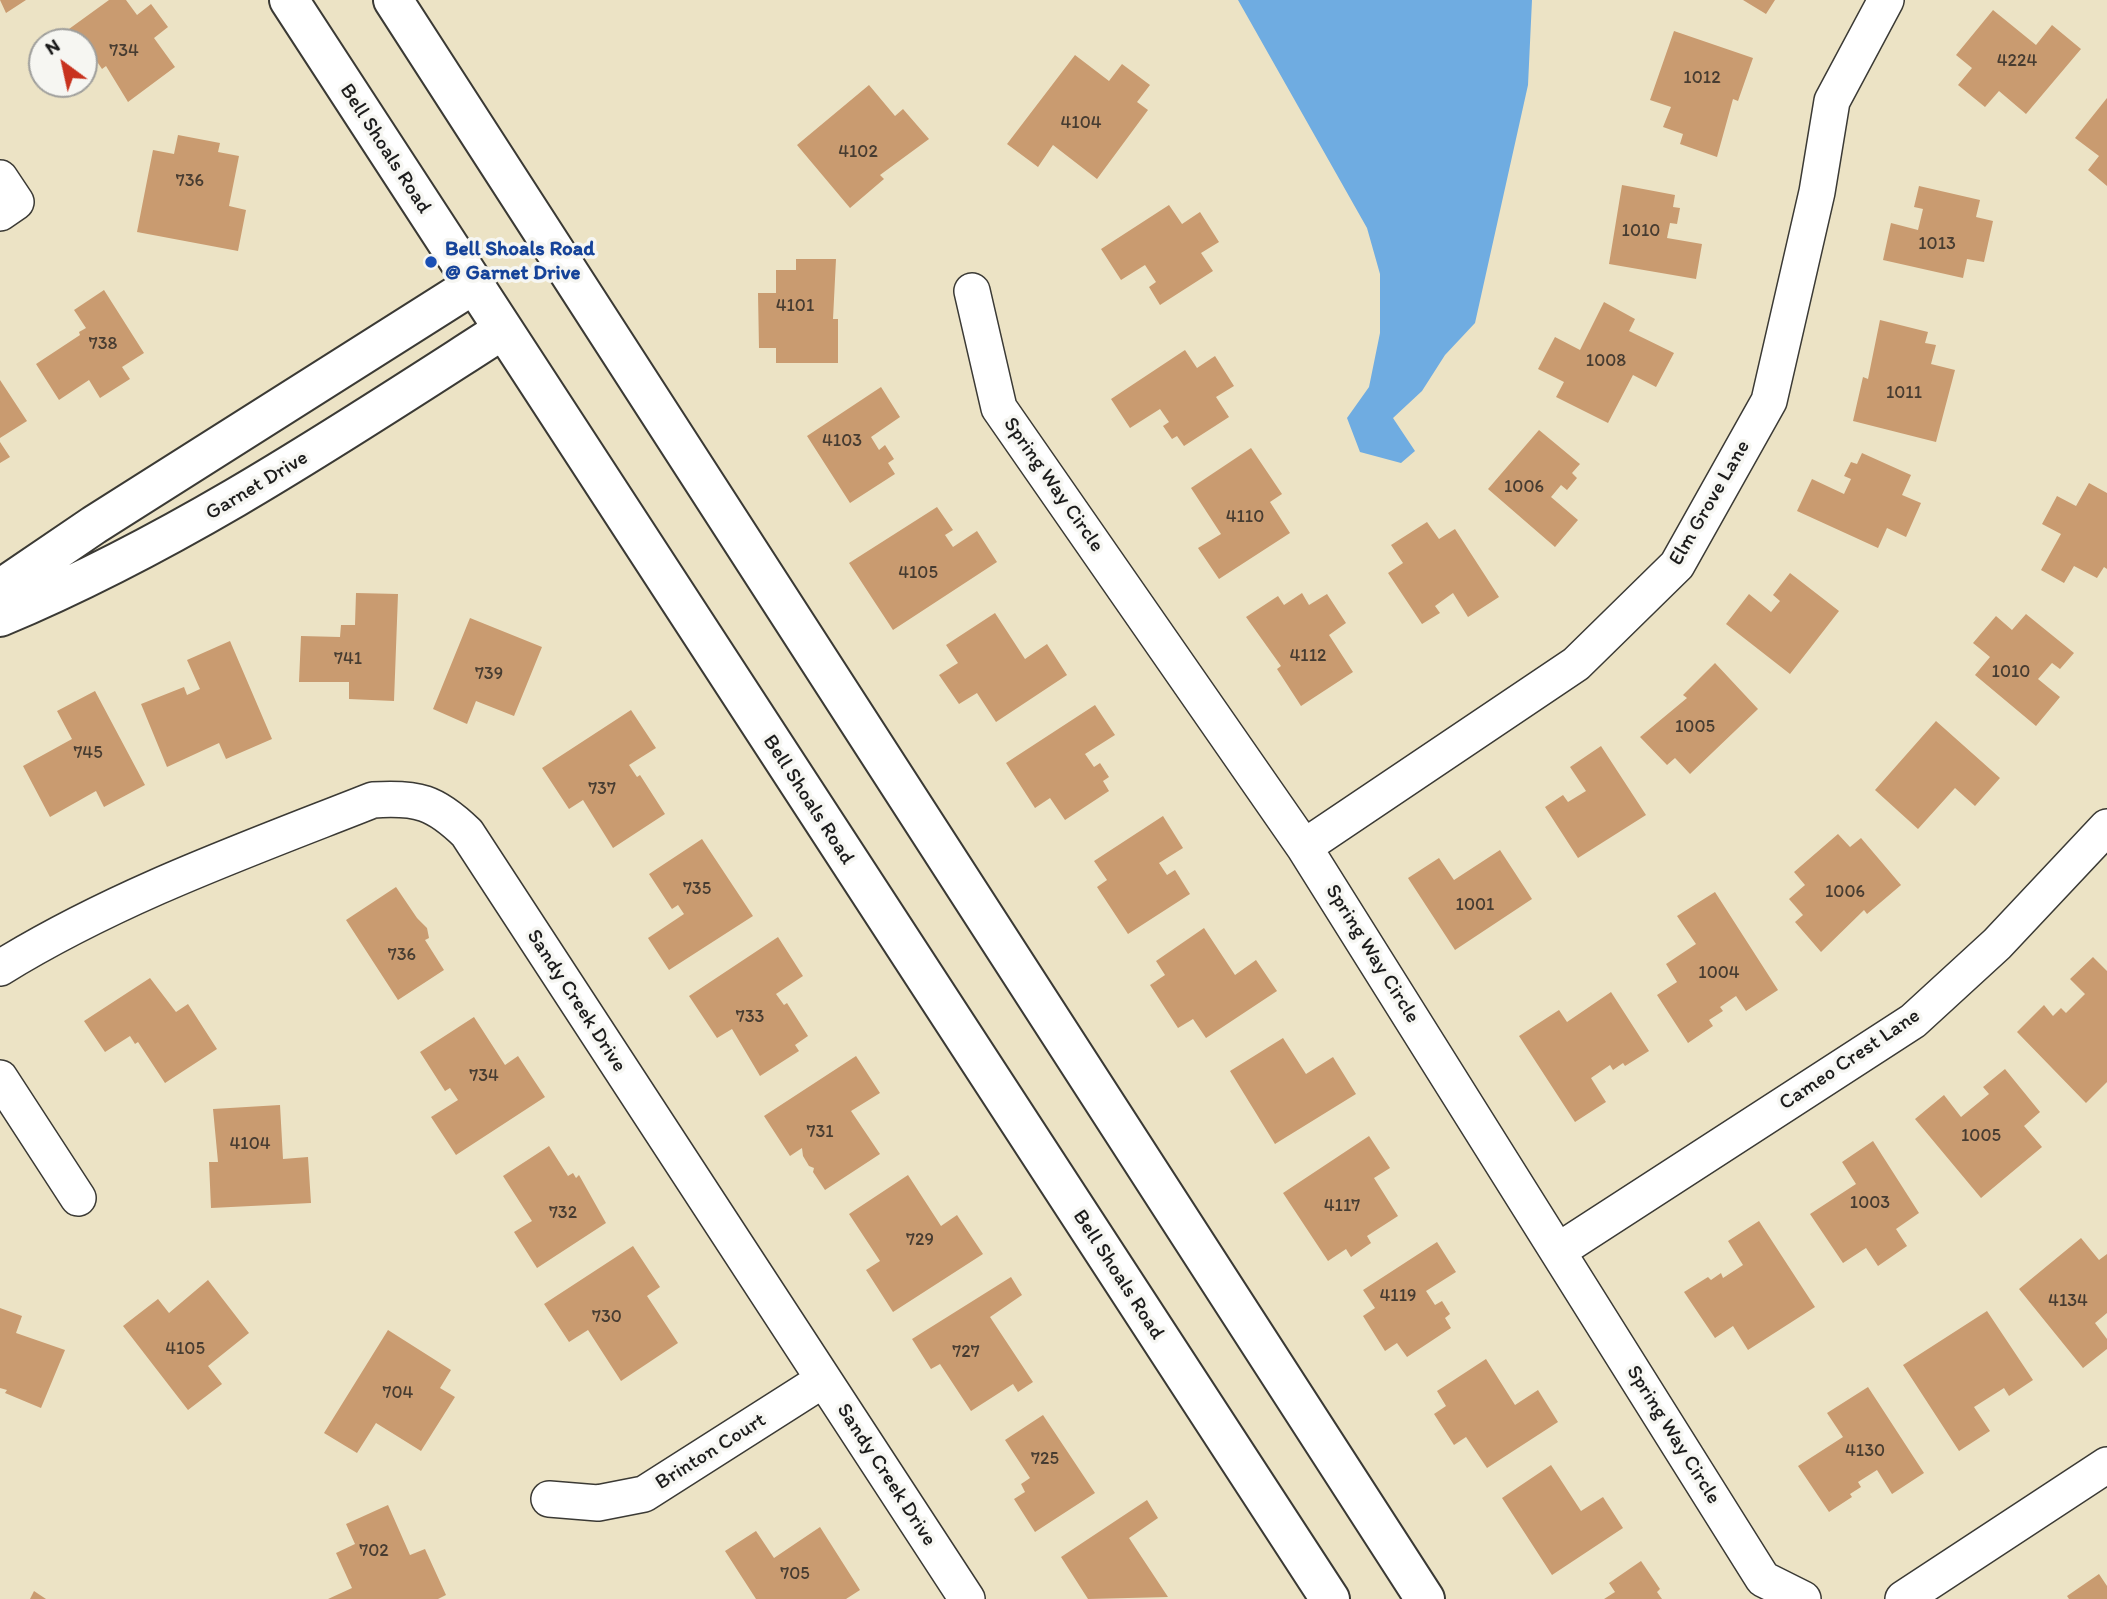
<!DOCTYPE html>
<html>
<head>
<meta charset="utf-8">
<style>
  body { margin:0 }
  #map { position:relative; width:2107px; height:1599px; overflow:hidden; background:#ece3c5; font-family:Itim,sans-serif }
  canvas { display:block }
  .north { position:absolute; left:28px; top:28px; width:70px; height:70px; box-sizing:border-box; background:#f6f6f2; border:2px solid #9f9f9c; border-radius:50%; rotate:327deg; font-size:19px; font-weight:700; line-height:28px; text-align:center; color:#1c1c1c }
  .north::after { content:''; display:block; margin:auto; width:24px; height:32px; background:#c8321e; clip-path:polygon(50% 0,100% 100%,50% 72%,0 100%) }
</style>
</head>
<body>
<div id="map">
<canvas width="2107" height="1599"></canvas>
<div class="north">N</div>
</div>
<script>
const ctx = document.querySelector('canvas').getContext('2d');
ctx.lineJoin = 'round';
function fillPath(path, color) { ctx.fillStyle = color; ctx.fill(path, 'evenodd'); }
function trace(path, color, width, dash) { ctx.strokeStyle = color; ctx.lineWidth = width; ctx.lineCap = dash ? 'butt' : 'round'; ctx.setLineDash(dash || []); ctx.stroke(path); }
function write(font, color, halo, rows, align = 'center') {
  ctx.font = font + ' Itim,sans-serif'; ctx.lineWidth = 7; ctx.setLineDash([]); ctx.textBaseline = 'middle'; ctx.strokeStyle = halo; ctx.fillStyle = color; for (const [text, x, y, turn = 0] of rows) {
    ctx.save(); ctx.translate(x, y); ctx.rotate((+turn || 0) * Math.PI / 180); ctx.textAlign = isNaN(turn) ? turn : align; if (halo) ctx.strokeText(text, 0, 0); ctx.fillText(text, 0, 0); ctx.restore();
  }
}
fillPath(new Path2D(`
  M1238,0h294l-4,85 -53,238 -30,32 -23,36 -29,27 22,33 -14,12 -41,-11 -13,-34 22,-31 11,-54v-59l-13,-46z`), '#6face1');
fillPath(new Path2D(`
  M0,0h26l-20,13z
  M109,0h17l11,15 14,-11 17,23 -14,11 21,29 -47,35 -22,-36 -4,3 -6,-9 -12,8v-26h-33z
  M1743,0h32l-9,14z
  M1993,10l43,35 16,-20 29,24 -55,65 -27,-23 -14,16 -27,-22 14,-17 -16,-13z
  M1674,31l79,27 -15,43 -5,-2 -16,58 -37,-13 3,-10 -20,-7 8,-20 -21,-7z
  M1075,55l34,26 13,-17 28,21 -13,17 11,8 -51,69 -44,-34 -15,22 -31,-23z
  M869,85l26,31 8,-7 26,30 -49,36 4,4 -34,29 -53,-63z
  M2107,98v88l-19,-16 11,-14 -24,-18z
  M178,135l42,8 -2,9 21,4 -10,50 17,4 -8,41 -101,-19 16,-82 21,4z
  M1622,185l53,10 -2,12 7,1 -3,16 -7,-1 -3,15 35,6 -6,35 -87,-15z
  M1919,186l61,14 -4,17 17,4 -9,41 -17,-3 -4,19 -80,-18 8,-37 27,7 5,-21 -9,-2z
  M1169,205l13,19 18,-12 19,30 -18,11 12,18 -53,34 -11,-18 7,-5 -11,-17 -24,15 -20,-31z
  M796,259h40l-3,60h5v44h-62v-15h-17l-1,-55h18v-23h20z
  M104,290l40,63 -22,14 8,12 -30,19 -11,-18 -30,20 -23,-36 44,-29 -1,-3 7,-4 -12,-18z
  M1604,302l31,17 -6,12 45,22 -18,34 -23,-12 -25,48 -52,-26 8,-15 -26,-13 17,-32 25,13z
  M1880,320l48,12 -3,11 11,2 -5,19 24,6 -19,72 -83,-21 10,-44 5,2z
  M1185,350l12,18 18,-12 19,30 -18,11 13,20 -45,29 -7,-10 -5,3 -9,-13 6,-4 -9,-13 -30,19 -19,-29z
  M0,380l27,41 -27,17z
  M881,387l19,30 -29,20 8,13 6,-5 9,14 -6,4 7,11 -45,29 -43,-67z
  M1539,430l41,34 -8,9 5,5 -10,12 -6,-5 -10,12 27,23 -23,27 -67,-58z
  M0,442l10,15 -10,6z
  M1251,448l31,46 -12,8 20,31 -71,46 -21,-31 23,-14 -30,-46z
  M1862,453l49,22 -9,20 19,8 -15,34 -19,-9 -9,20 -81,-37 15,-32 32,15 7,-15 -7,-3 7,-14 6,2z
  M2089,483l18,10v76l-3,-2 -7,11 -23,-12 -10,17 -23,-13 20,-36 -19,-10 15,-28 19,10z
  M937,507l16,23 -8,5 8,12 24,-16 20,31 -104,68 -44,-67z
  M1427,522l12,17 16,-10 44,68 -31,20 -15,-24 -18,13 5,7 -18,11 -34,-51 15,-10 -12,-18z
  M1790,573l49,38 -49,63 -64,-50 23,-30 22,18 9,-11 -7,-6z
  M356,593l42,1 -4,107 -45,-2v-17h-50l2,-46 39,1 1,-12h14z
  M1302,593l7,12 18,-11 19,29 -17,12 24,37 -52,34 -24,-37 4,-3 -35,-49 32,-21 6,9z
  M995,613l30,46 22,-15 20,31 -71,47 -19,-29 -18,11 -20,-29 19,-12 -12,-18z
  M2026,614l48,39 -14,16 -8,-6 -14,16 22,18 -24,29 -61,-51 15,-18 -17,-14 23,-27 16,14z
  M470,618l72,29 -28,69 -38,-15 -9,23 -34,-15z
  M230,641l42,98 -46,20 -7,-16 -52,24 -26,-63 43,-17 3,8 13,-6 -13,-29z
  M1715,663l43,46 -68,65 -15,-16 -8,7 -27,-28 47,-39 -4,-3z
  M95,691l50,94 -41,22 -8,-16 -46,26 -27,-51 49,-27 -15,-28z
  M1095,705l20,30 -30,19 9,13 6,-4 9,14 -6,4 6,10 -44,29 -15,-22 -15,10 -29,-45z
  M631,710l25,38 -27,17 8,12 3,-2 25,39 -52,34 -30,-48 -14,9 -27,-41z
  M1936,721l64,57 -25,28 -20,-18 -37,41 -43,-39z
  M1601,746l45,69 -68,43 -33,-51 18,-12 5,7 18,-11 -16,-24z
  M1163,816l20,32 -24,15 8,12 8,-5 15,24 -62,40 -31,-47 10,-7 -13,-19z
  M1838,834l12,13 11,-9 40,47 -34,29 -3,-4 -43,42 -26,-30 8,-7 -14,-16 16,-14 -11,-13z
  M702,839l51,77 -84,54 -21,-32 36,-24 -6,-9 -6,4 -23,-35z
  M1500,850l32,49 -77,51 -47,-72 31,-20 15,22z
  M396,887l21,31 10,10 2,10 -4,2 19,30 -46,30 -52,-80z
  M1715,892l63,98 -32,21 -10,-15 -16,11 3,4 -14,9 4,6 -25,17 -31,-48 20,-13 -11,-18 30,-20 -19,-28z
  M1204,928l31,47 21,-15 21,31 -71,47 -13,-19 -15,9 -28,-43 15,-10 -9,-14z
  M778,937l25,39 -27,18 8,11 3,-2 21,33 -13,9 4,6 -39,25 -28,-47 -15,9 -28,-42z
  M2093,957l14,14v111l-21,21 -69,-71 27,-27 9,11 8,-8 5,5 19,-19 -15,-15z
  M150,978l26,34 12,-8 29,45 -52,34 -27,-41 -3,2 -5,-8 -25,16 -21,-31z
  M1611,992l38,59 -24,15 -2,-3 -10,7 -3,-5 -19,13 15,24 -31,20 -56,-86 40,-26 8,12z
  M474,1017l31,48 13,-9 27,41 -89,58 -25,-38 27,-17 -8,-12 -5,3 -25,-39z
  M1283,1038l23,36 27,-17 23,37 -81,50 -45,-73z
  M856,1056l24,37 -29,18 29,43 -55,36 -12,-18 1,-4 -5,-2 -6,-10 -1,-8 -12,8 -26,-40z
  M2005,1069l35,43 -16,14 18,21 -61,51 -66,-79 29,-24 17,22 28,-23 -6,-7z
  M280,1105l3,54 25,-2 3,46 -100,5 -2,-46h9l-5,-53z
  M1369,1136l21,32 -16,10 24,38 -31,20 4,7 -20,14 -5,-8 -18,12 -45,-68z
  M1873,1141l46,72 -23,16 11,17 -29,20 -12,-18 -23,15 -33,-49 46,-30 -14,-22z
  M549,1146l19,30 5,-3 3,5 3,-3 27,48 -69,45 -23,-36 18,-11 -29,-45z
  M908,1175l33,51 16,-11 26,39 -90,58 -27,-42 14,-9 -31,-47z
  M1759,1221l56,86 -67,43 -15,-24 -18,12 -31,-46 24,-15 3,3 10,-7 2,5 20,-13 -15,-24z
  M2081,1238l18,22 8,-6v59l-12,10 12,16v10l-24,19 -64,-79z
  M1437,1242l19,30 -30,19 9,14 7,-4 8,13 -5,4 6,10 -44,29 -10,-14 -12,8 -22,-35 12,-8 -12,-18z
  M633,1246l27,41 -13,9 31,47 -57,38 -33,-51 -19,12 -25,-38z
  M1011,1277l11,18 -32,22 43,65 -15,10 -5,-8 -42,27 -31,-47 -9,5 -19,-30z
  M208,1280l41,53 -41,33 14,18 -34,26 -65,-84 35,-27 11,14z
  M0,1308l22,8 -6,17 49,17 -24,58 -36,-15 2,-3 -7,-2z
  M1987,1311l46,69 -24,16 -5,-8 -30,19 16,24 -31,20 -56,-86z
  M388,1330l63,40 -11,18 15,9 -34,54 -45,-28 -19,30 -33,-20z
  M1486,1359l29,46 23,-15 20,32 -71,46 -21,-31 -12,8 -20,-31 12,-8 -9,-15z
  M1868,1387l56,86 -32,21 -15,-24 -19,12 3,5 -11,7 2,3 -23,15 -31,-46 45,-29 -16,-24z
  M1043,1415l52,78 -60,39 -21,-33 11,-7 -4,-8 9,-6 -25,-38z
  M1551,1465l30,46 22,-14 20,31 -71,47 -50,-77z
  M1147,1500l11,18 -29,20 39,59 -80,2 -27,-42z
  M388,1505l22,50 15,-6 21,46 -8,4h-110l24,-11 -16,-35 19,-9 -9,-20z
  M820,1527l40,63 -14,9h-90l-31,-48 31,-20 18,27z
  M1641,1561l19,28 -3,3 5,7h-58l11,-7 -6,-9z
  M2099,1574l8,12v13h-38l-2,-3z
  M34,1591l12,8h-16z`), '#c99b70');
const street = new Path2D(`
  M0,178l16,24 -16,11
  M972,291l27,117 305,439 459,732 40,20
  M1304,847l272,-183 101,-99 92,-164 48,-209 15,-91 54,-101
  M0,968c117,-72 246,-118 373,-168 45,-3 62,2 94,33l500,766
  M0,1078l78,120
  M1558,1251l355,-230 84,-77 110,-117
  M549,1499l49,4 46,-9 179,-114
  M1903,1599l204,-134`);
const secondary = new Path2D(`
  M289,0l1041,1599
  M393,0l1032,1599
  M0,589l94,-64 379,-240
  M0,617c179,-75 339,-182 501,-286`);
trace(street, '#3b3a35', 38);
trace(secondary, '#3b3a35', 42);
trace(street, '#fff', 35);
trace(secondary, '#fff', 38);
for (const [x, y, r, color] of [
  [431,262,7,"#1a4fb4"]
]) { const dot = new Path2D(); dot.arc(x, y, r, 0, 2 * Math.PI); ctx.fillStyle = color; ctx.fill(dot); trace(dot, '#f6f6f2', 2.5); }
write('18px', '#473c31', null, [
  ["734",124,51],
  ["4224",2017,61],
  ["1012",1702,78],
  ["4104",1081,123],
  ["4102",858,152],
  ["736",190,181],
  ["1010",1641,231],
  ["1013",1937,244],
  ["4101",795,306],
  ["738",103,344],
  ["1008",1606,361],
  ["1011",1904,393],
  ["4103",842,441],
  ["1006",1524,487],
  ["4110",1245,517],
  ["4105",918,573],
  ["4112",1308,656],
  ["741",348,659],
  ["1010",2011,672],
  ["739",489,674],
  ["1005",1695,727],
  ["745",88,753],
  ["737",602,789],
  ["735",697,889],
  ["1006",1845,892],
  ["1001",1475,905],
  ["736",402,955],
  ["1004",1719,973],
  ["733",750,1017],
  ["734",484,1076],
  ["731",820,1132],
  ["1005",1981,1136],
  ["4104",250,1144],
  ["1003",1870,1203],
  ["4117",1342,1206],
  ["732",563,1213],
  ["729",920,1240],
  ["4119",1398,1296],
  ["4134",2068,1301],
  ["730",607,1317],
  ["4105",185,1349],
  ["727",966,1352],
  ["704",398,1393],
  ["4130",1865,1451],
  ["725",1045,1459],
  ["702",374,1551],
  ["705",795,1574]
]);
write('21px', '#1c1c1c', '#f6f6f2', [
  ["Bell Shoals Road",385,149,57],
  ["Spring Way Circle",1053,485,55],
  ["Garnet Drive",257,486,-31],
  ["Elm Grove Lane",1710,503,-60],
  ["Bell Shoals Road",808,800,57],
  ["Spring Way Circle",1372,954,58],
  ["Sandy Creek Drive",576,1001,57],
  ["Cameo Crest Lane",1850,1060,-34],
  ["Bell Shoals Road",1118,1275,57],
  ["Spring Way Circle",1673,1435,58],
  ["Brinton Court",711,1452,-32],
  ["Sandy Creek Drive",886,1475,57]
]);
write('bold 21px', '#164399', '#f6f6f2', [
  ["Bell Shoals Road",445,250],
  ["@ Garnet Drive",445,274]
], 'left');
</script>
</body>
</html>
